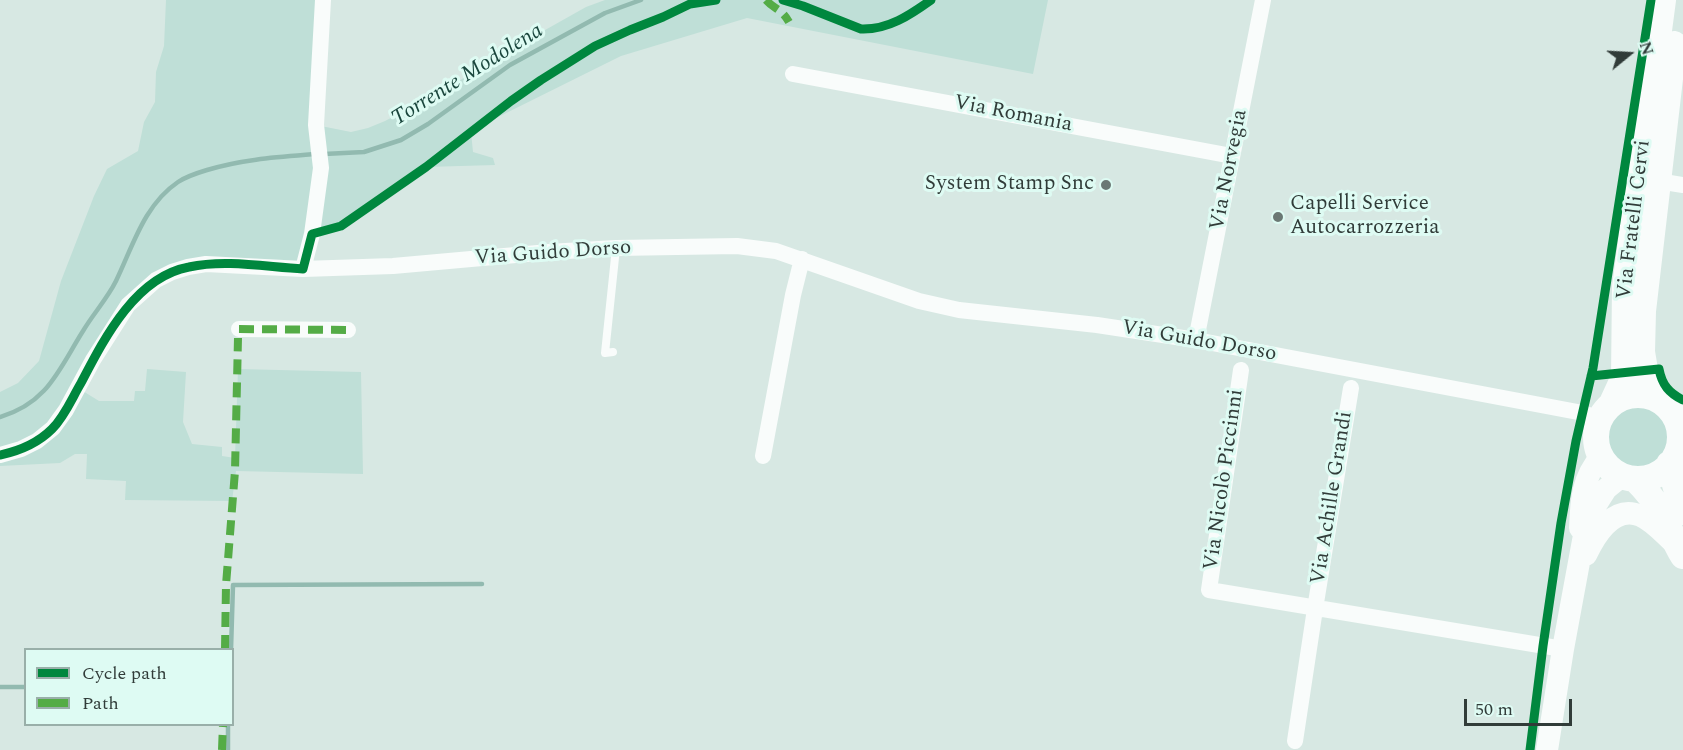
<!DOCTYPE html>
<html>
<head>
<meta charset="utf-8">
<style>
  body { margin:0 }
  #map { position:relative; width:1683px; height:750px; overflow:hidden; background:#d7e8e3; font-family:Spectral,serif }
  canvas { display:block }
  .legend { position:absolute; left:24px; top:648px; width:210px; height:78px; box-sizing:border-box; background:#defbf3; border:2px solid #99afa9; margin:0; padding:8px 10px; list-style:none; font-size:18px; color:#313c39 }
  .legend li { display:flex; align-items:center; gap:12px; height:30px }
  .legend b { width:30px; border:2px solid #99afa9 }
  .north { position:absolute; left:1599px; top:24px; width:60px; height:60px; -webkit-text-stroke:4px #defbf3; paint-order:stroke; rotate:72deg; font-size:16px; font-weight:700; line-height:24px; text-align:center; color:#313c39 }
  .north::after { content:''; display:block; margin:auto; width:21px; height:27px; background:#313c39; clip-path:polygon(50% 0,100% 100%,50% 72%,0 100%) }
  .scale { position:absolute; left:1464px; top:699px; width:108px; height:27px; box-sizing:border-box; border:3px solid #313c39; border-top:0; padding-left:8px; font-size:18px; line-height:21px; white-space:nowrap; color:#313c39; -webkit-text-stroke:4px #defbf3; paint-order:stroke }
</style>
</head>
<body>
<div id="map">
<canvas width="1683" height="750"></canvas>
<ul class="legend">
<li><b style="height:8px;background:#00873e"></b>Cycle path</li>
<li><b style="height:8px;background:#54ac46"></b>Path</li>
</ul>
<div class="north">N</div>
<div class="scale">50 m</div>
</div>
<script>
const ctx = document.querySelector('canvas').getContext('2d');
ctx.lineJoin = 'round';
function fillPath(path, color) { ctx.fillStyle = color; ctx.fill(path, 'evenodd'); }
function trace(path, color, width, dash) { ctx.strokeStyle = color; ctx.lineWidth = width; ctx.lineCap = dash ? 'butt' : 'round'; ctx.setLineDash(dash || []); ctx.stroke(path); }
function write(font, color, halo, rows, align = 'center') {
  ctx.font = font + ' Spectral,serif'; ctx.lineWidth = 6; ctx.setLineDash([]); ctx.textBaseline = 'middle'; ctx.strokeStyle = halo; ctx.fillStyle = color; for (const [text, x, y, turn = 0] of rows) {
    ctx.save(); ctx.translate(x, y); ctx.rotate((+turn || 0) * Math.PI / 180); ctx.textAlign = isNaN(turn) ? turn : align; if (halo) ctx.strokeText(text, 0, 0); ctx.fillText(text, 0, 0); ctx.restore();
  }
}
fillPath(new Path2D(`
  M166,0h157l-7,125 35,7 17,-4 17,-7 63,-33 42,-27 96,-54 19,-7h443l-15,74 -286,-56 -126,38 -143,71 -7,5 2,20 20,6 2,7 -69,2 -85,59 -29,8 -9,35 -97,-5 -65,29 -63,95 21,13h35l1,-10h10l2,-22 39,3 -3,50 9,22 30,3v9l13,2 3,-89 123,3 2,102 -127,-3 -4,30 -107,-1 1,-19 -40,-2 1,-25h-12l-15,9 -60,3v-74l18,-9 21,-22 22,-80 33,-85 13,-27 31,-18 6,-29 11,-20 1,-30 8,-26z
  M1606 437a32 32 0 1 1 64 0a32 32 0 1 1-64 0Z`), '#bfdfd7');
trace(new Path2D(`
  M324,154l40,-2 37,-12 27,-16 82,-59 95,-52 36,-13
  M0,417c48,-14 59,-48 83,-86 10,-17 24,-32 33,-50 17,-35 28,-76 62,-99 9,-6 19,-9 29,-12 36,-11 72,-13 109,-16
  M231,650l2,-65 249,-1
  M0,687h26
  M228,750v-26`), '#92bab0', 4.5);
trace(new Path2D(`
  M1591,376l12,-1
  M1572,466l8,-39
  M1545,632l16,-104`), '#c0c7c5', 2, [4.5, 3]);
trace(new Path2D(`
  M613,352l-8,1 11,-105`), '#f9fcfb', 8);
trace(new Path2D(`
  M793,74l439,82
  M1658,181l25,4
  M303,269l9,-35 9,-66 -5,-43 7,-125
  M239,329l109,1
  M1196,340l67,-340
  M1241,370l-32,220 354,59
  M1668,407l15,4
  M1679,442l4,-2
  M0,455l21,-6 16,-8 16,-13 13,-18 27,-50 35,-55 28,-25 16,-8 16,-5 18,-3 97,5 90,-3 156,-14 67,-4 121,-2 39,5 143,50 40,9 138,15 99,15 387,73 16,6
  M763,456l30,-161 9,-36
  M1295,741l20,-132 36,-221`), '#f9fcfb', 16);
trace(new Path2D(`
  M1580,528c1,-26 2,-51 21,-71
  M1586,555c10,-21 28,-51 55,-39 12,5 23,18 33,27
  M1547,750l16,-101 24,-130 19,-30 16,-13`), '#f9fcfb', 22);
trace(new Path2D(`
  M1596 437a42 42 0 1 1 84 0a42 42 0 1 1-84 0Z
  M1657,399l-11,-23 -4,-24 1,-41 31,-267
  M1612,403l12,-26 1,-90 38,-287
  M1669,464l14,48
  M1635,479c10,10 19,21 27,34 8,14 12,29 21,43`), '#f9fcfb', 26);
trace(new Path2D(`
  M766,0c9,10 15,8 23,22
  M239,329l109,1
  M225,650l1,-65 9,-114 3,-133
  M222,750l1,-26`), '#54ac46', 8, [15, 8]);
trace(new Path2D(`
  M783,0l20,6 58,23c27,1 49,-14 70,-29
  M1591,376l68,-7c3,16 10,24 24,31
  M0,455c19,-4 38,-12 52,-26 13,-13 20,-31 29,-46 23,-44 54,-106 108,-116 37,-8 77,0 114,2l9,-35 29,-8 85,-59 85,-66 30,-21 54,-34 35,-16 33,-13 27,-13 26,-4
  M1530,750l13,-104 18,-123 15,-82 17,-73 58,-368`), '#00873e', 9);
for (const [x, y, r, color] of [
  [1106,185,6,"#6b7874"],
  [1278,217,6,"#6b7874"]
]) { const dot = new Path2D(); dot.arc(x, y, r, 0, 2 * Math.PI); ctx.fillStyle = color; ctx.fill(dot); trace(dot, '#defbf3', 2); }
write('21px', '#313c39', '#defbf3', [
  ["Via Romania",1013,115,11],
  ["Via Norvegia",1230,170,-79],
  ["Via Fratelli Cervi",1635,220,-83],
  ["Via Guido Dorso",553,254,-4],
  ["Via Guido Dorso",1199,342,10],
  ["Via Nicolò Piccinni",1225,480,-82],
  ["Via Achille Grandi",1333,498,-81]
]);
write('21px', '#313c39', '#defbf3', [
  ["System Stamp Snc",1094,185],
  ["Capelli Service",1290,205,"left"],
  ["Autocarrozzeria",1290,229,"left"]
], 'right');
write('italic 22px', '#1a463d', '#defbf3', [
  ["Torrente Modolena",468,76,-32]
]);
</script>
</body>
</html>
